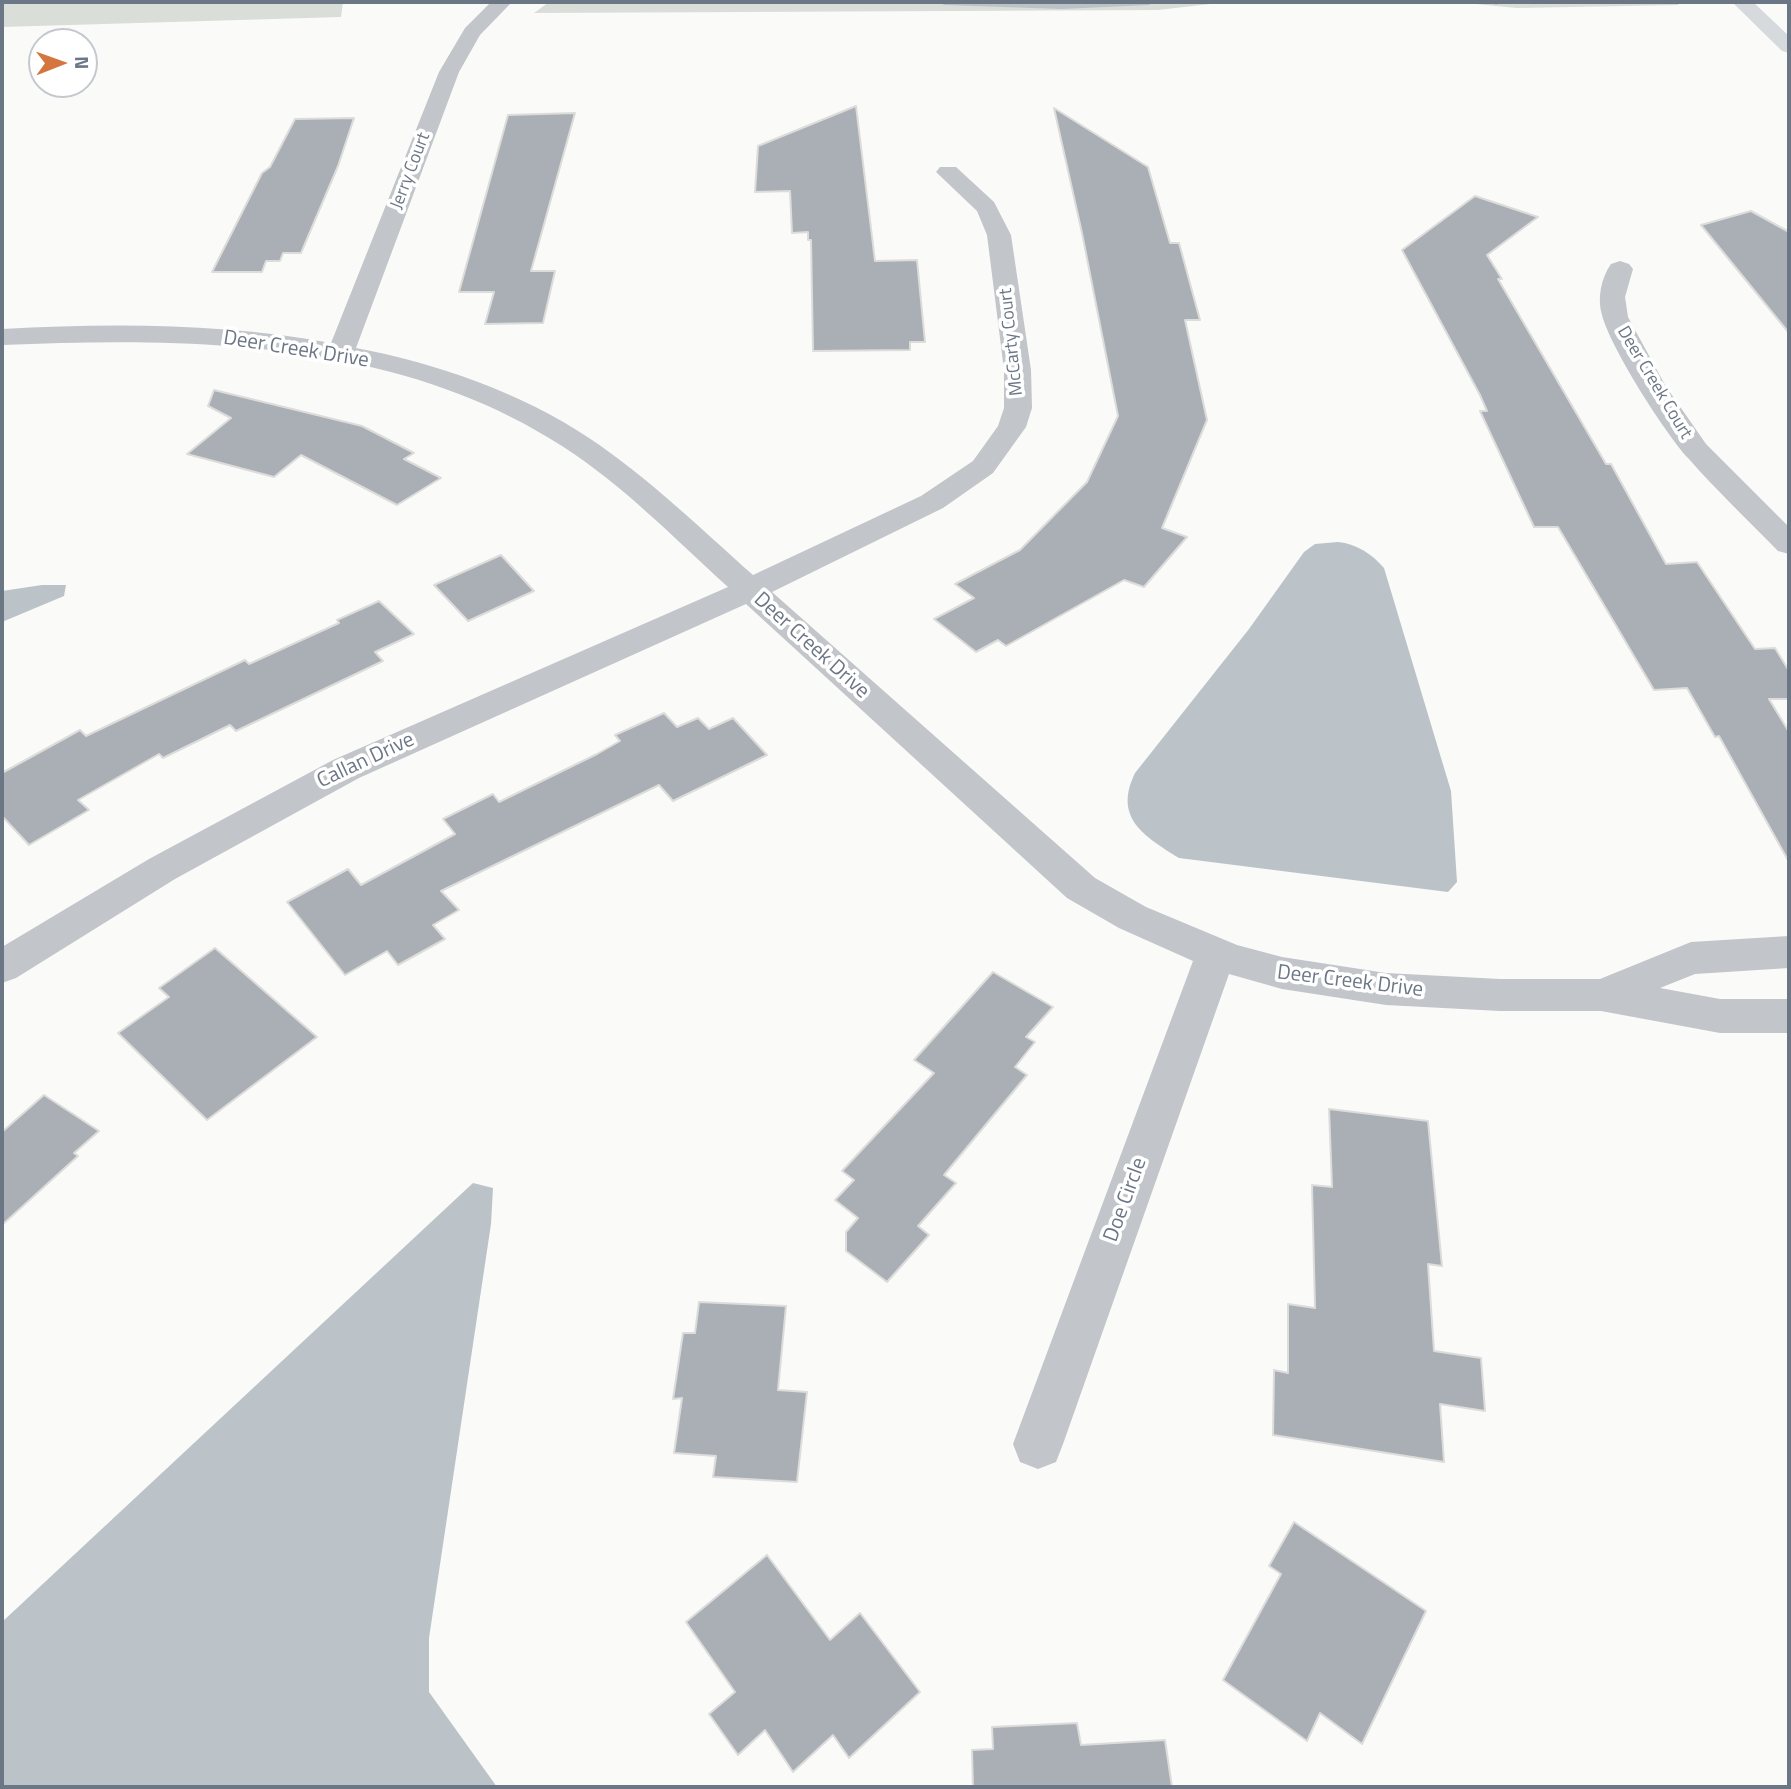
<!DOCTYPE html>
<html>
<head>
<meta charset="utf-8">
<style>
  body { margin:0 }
  #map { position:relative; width:1791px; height:1789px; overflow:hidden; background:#fafaf8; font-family:"Titillium Web",sans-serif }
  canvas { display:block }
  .frame { position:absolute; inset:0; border:4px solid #6c7786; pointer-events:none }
  .north { position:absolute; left:28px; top:28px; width:70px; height:70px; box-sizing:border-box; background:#fff; border:2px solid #c4c9cf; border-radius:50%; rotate:89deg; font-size:19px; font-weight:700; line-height:28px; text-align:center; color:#6c7786 }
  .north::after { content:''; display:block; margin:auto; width:24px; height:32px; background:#d4773e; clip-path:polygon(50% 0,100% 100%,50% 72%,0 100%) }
</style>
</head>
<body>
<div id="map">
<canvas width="1791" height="1789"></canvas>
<div class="frame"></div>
<div class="north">N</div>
</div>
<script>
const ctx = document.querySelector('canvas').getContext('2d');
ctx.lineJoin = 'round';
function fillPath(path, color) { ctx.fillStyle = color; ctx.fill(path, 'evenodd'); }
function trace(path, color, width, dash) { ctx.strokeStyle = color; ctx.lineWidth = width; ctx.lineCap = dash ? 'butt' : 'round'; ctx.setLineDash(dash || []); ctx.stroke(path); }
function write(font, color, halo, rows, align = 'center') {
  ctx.font = font + ' "Titillium Web",sans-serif'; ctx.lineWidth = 7; ctx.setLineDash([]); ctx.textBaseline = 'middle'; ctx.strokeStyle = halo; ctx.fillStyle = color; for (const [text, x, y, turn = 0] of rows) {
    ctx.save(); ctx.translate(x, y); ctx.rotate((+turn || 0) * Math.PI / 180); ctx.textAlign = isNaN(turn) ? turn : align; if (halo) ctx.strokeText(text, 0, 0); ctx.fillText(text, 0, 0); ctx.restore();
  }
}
fillPath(new Path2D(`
  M2,2h341l-2,15 -339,10z
  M549,2h679l-70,8 -624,3z
  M1455,2h221l3,3 -162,3z`), '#d9ded8');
fillPath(new Path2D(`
  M1338,542c19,2 34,12 46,26l67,223 6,91 -9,10 -269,-34c-35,-22 -66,-40 -44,-85l114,-144 55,-77 11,-8z
  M42,585h24l-2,11 -62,26v-31z
  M473,1183l20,5 -2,36 -62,414v54l68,95h-495v-165z`), '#bbc3c8');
fillPath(new Path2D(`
  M940,2h213l-4,3 -87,4 -118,-4z
  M1492,2h9l-5,3z`), '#bbc3c8');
const building = new Path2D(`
  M856,106l19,155 42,-1 8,82h-15v8l-97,1 -2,-111h-3v-8l-16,1 -2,-42 -35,1 3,-46z
  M1054,108l94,59 22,76h9l21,77h-15l22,100 -45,108 25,9 -43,50 -20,-7 -118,66 -8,-6 -22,12 -42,-33 40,-21 -19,-14 65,-34 67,-68 31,-66 -36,-183z
  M575,113l-44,158h24l-12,52 -58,1 9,-32h-35l49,-177z
  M354,118l-16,48 -37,87h-18l-3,8h-14l-4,11h-50l50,-99 8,-6 25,-48z
  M1475,196l63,21 -51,38 15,24h-4l108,185h5l55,100 31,-2 58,87 20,-1 14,23v28h-20l20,33v130l-70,-126 -4,1 -28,-49 -33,2 -96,-163h-24l-54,-116h7l-7,-16 -78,-145z
  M1751,211l38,21v101l-88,-108z
  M214,390l148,36 52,27 -10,6 37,19 -44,27 -96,-50 -27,22 -87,-23 44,-36 -23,-12z
  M501,555l33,36 -66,30 -34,-36z
  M379,601l35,33 -39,18 8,9 -147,70 -6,-6 -67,33 -4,-4 -81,46 11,10 -60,35 -27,-29v-43l78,-43 6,6 159,-76 4,4 90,-41 -2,-3z
  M664,713l13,14 21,-9 11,11 24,-11 34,37 -94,46 -14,-16 -218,106 18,19 -26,15 12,14 -47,26 -11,-14 -42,24 -58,-73 61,-33 13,16 94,-51 -12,-15 50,-25 6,8 98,-48 23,-13 -5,-6z
  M215,948l102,89 -110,83 -89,-87 51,-36 -10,-9z
  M993,972l60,35 -27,30 9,5 -20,25 12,8 -83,100 12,8 -38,43 11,9 -42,47 -41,-31v-19l12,-14 -23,-18 19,-20 -12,-9 92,-98 -20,-13z
  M44,1095l55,36 -25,22 4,3 -76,69v-93z
  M1329,1109l99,12 14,145 -14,-2 6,87 47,7 4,53 -45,-7 4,58 -171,-27 1,-65 14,3v-69l27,4 -3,-123 20,2z
  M699,1302l87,4 -8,84 29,2 -10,90 -84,-5 3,-21 -42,-3 8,-55 -9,1 10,-66h12z
  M1294,1522l132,89 -64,133 -42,-31 -13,28 -84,-61 58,-106 -12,-8z
  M767,1555l63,85 30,-27 60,79 -71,66 -16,-23 -40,37 -28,-42 -27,25 -29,-41 26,-22 -49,-70z
  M1077,1723l4,22 84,-5 7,47h-199l-1,-37 21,-1 -1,-22z`);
fillPath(building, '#aaafb6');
trace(building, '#dcdcda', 2);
fillPath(new Path2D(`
  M491,2h21l-32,33 -21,37 -103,276c80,15 166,45 233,90 60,40 111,90 164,137l168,-79 52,-35 25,-35 6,-18v-38l-17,-135 -10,-24 -41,-39 4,-5h16l38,35 17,33 20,135 1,38 -6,19 -33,46 -50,35 -171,84 323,286 51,29 91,38 45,12 104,16 114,6h100l91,-37 98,-6v32l-94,6 -35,14 60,11h69v34h-69l-119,-22h-101l-114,-6 -104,-16 -53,-15 -166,470 -7,18 -18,7 -18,-7 -7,-18 180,-483 -74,-33 -52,-30 -321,-294 -387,174 -184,101 -159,99 -14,5v-36l147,-88 184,-99 395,-173c-53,-48 -105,-102 -166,-141 -165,-107 -371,-109 -560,-101v-16c111,-6 220,-6 329,14l108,-271 26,-44z
  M1620,261l9,3 4,5 -8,28 3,20 37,68 41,59 83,83v27l-11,-3c-30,-31 -62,-61 -90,-93 -23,-25 -78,-111 -86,-143 -5,-16 -1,-37 9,-51z`), '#c2c5c9');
fillPath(new Path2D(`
  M1732,2h21l36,34v17l-7,-2z`), '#d6dadd');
write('18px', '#6c7786', '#fff', [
  ["Jerry Court",411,171,-69],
  ["McCarty Court",1012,342,-96],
  ["Deer Creek Court",1654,383,59]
]);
write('21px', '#6c7786', '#fff', [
  ["Deer Creek Drive",296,350,9],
  ["Deer Creek Drive",811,646,42],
  ["Callan Drive",366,761,-25],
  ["Deer Creek Drive",1350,982,7],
  ["Doe Circle",1126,1200,-70]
]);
</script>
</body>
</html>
